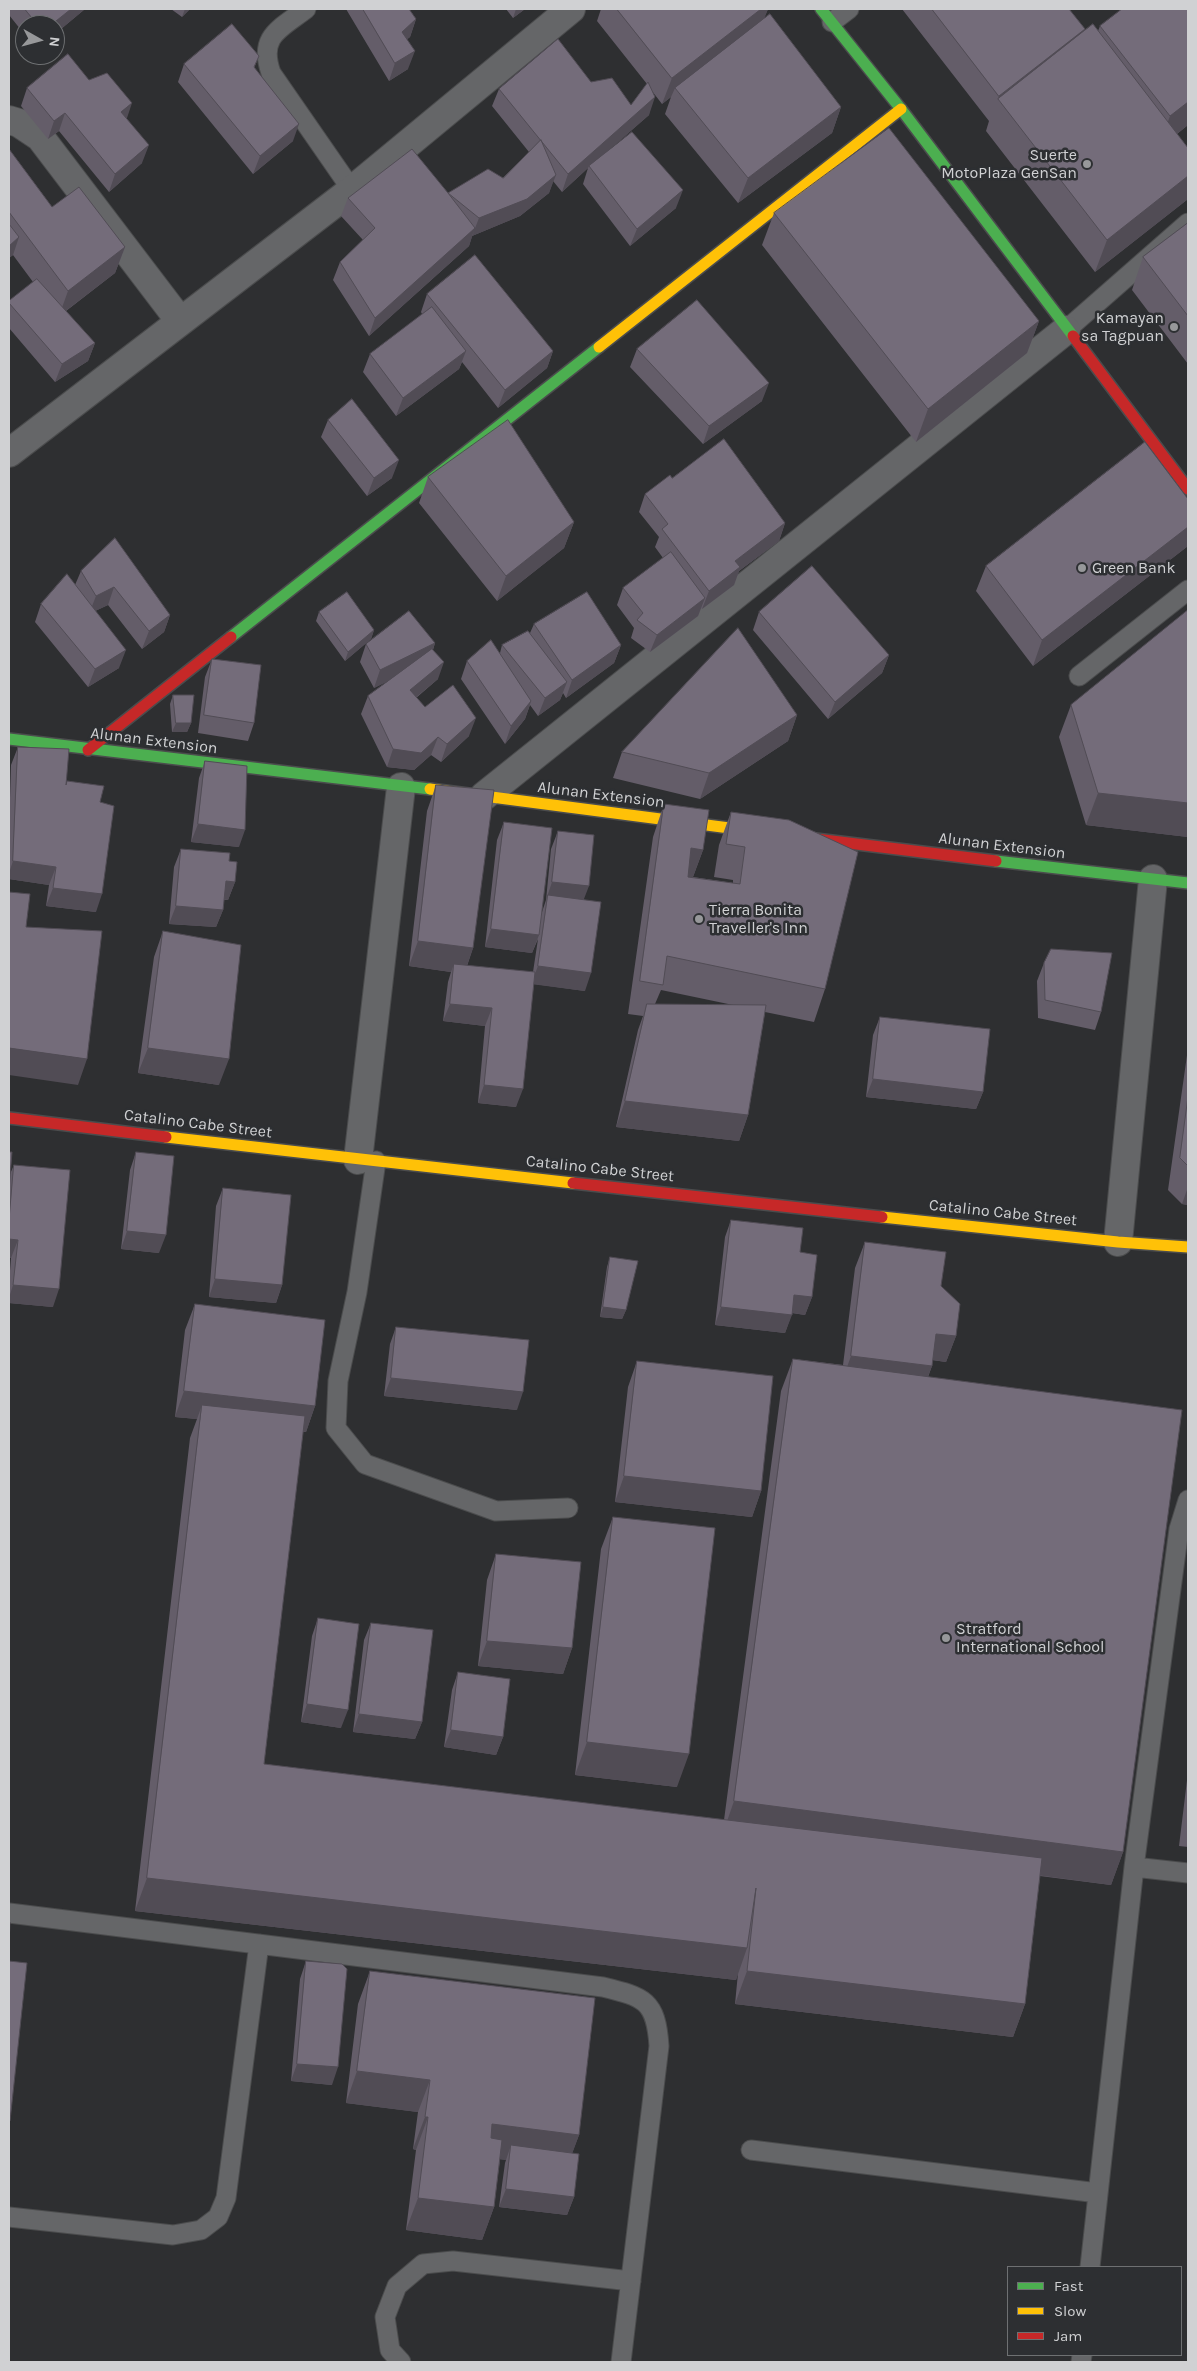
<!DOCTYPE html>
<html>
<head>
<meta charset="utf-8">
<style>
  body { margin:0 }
  #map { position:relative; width:1197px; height:2371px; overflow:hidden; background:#2e2f31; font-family:Karla,sans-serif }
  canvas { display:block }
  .frame { position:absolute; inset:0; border:10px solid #d0d1d3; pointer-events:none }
  .legend { position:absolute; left:1007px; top:2266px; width:175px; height:90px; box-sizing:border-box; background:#2d2f32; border:1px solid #6e7072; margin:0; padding:6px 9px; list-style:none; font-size:15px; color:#d0d1d3 }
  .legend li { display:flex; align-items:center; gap:10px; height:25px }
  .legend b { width:25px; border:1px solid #6e7072 }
  .north { position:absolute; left:15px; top:15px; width:50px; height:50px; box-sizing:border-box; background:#2d2f32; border:1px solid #6e7072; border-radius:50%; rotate:97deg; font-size:14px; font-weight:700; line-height:20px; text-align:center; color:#d0d1d3 }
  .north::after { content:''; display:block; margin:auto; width:18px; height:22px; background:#97989a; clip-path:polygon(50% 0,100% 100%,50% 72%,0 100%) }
</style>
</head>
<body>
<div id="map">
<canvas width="1197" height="2371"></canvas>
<div class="frame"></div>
<ul class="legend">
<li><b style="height:6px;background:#4caf50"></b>Fast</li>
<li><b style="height:6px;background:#ffc107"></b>Slow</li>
<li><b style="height:6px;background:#c62828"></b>Jam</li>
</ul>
<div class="north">N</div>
</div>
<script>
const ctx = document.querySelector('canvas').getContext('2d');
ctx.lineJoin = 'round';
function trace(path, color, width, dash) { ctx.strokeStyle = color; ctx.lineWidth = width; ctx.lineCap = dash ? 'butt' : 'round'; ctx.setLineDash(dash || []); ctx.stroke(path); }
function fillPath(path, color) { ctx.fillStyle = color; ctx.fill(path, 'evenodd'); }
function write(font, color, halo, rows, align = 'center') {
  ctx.font = font + ' Karla,sans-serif'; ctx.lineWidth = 5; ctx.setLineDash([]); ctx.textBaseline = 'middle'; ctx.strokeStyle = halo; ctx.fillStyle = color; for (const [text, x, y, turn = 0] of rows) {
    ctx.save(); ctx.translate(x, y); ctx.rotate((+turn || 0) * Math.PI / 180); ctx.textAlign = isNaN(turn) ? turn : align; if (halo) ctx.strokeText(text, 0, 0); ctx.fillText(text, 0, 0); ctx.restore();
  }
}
const lane = new Path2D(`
  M306,9c-26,20 -48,27 -35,64l81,117
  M832,22l17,-13
  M1066,330l122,-107
  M1079,676l109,-86
  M376,1161l-19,131 -19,89 -2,47 29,36 131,47 72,-3
  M1134,1867l54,6
  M9,1913l594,74c41,10 53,13 56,59l-38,316
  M751,2150l347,43
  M9,2217l164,18 28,-5 17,-13 8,-19 33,-254
  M1090,2267l44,-400 45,-338 9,-29
  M401,2362l-11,-12 -5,-33 12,-31 26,-22 30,-3 178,20
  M1081,2362l1,-7`);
const street = new Path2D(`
  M9,120l10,3 21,14 140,184
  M9,453l343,-263 219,-181
  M484,796l582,-466
  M358,1160l43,-373
  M1118,1242l35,-363`);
const fast = new Path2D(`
  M821,9l80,100 172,227
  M231,637l368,-290
  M9,739l421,50
  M996,861l192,22`);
const slow = new Path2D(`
  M599,347l302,-238
  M430,789l361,47
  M166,1137l407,46
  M882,1217l236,25 70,5`);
const jam = new Path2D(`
  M1073,336l115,153
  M88,750l143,-113
  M791,836l205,25
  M9,1118l157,19
  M573,1183l309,34`);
trace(lane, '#4b4c4d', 21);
trace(street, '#4b4c4d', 30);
trace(fast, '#4b4c4d', 14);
trace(slow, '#4b4c4d', 14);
trace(jam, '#4b4c4d', 14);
trace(lane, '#656668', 19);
trace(street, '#656668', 28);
trace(fast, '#4caf50', 11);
trace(slow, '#ffc107', 11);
trace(jam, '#c62828', 11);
fillPath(new Path2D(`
  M9,9h76l-30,25v-9h-30v10l-16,-20z
  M171,9h19l-8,8z
  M346,9h63l7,10 -6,18 -3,2 1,30 -19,12z
  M506,9h19l-12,9z
  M601,9h167l-4,9 77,89 -9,26 -94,70 -73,-89 6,-17 -9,7 -10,-13 -3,24 -45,39 72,54 -46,38 -47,-62 5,-16 -26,24 -9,-11 -4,12 -29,23 -48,20 -3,10 -100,90 -36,-56 7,-18 23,-22 -22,-24 7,-18 100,-5 55,-15 26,-26 -37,-46 7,-17 92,-7 40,23 16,-21 -50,-63z
  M902,9h167l16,20v2h13l2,-5 88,-17v116l-11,9 11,14v51l-93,73 -109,-141 3,-10z
  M259,56l-5,12 39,73 -40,33 -75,-92 6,-18z
  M89,80l53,83 -33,29 -50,-61 -11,8 -27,-33 6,-18z
  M9,149l43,58 73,40 -10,26 -49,38 29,32 -7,18 -33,21 -46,-54v-27l24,-19 -20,-27 -4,3z
  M774,213l265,108 -12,32 -111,89 -154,-197z
  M1188,223v141l-56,-74 11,-33z
  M427,294l126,57 -6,17 -49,40 -36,-46 -3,7 -63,47 -33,-44 7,-18 52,-40 -1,-2z
  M637,349l125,52 -59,43 -73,-77z
  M328,420l64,58 -25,18 -46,-59z
  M428,477l146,45 -10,26 -67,53 -78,-98z
  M672,478l113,45 -6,18 -40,30 -5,14 -32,24 -1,-1 -3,8 -48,36 -19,-14 3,-10 -17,-23 6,-17 40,-30 -8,-11 4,-10 -20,-25 6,-18z
  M1188,499v47l-155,120 -57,-75 10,-25z
  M81,571l89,44 -6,17 -22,17 -34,-44 -13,6 24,57 -31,19 -53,-65 6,-18 34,-19z
  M1188,610v227l-102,-12 -27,-88 12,-32z
  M319,612l55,18 -3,9 -26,22 -29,-40z
  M759,612l130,43 -7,18 -54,46 -75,-89z
  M534,624l87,21 -7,18 -48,35 -3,-5 -3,7 -22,16 -8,-11 -5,14 -20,25 -44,-65 6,-18 33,-8 2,-8 28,-12z
  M435,643l-2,7 5,29 -22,19 9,9 44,29 -28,26 -10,-7 -17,15 -27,-3 -26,-53 7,-18 22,-16 -16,8 -14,-26 6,-18z
  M212,659l42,64 -6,18 -50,-8 7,-56z
  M173,695l18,28 -4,9h-15l-2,-28z
  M797,715l-9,26 -88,58 -87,-21 9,-26z
  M18,747l48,38 34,17 -4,110 -50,-6 3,-21 -40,-6v-49l2,-65z
  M205,761l34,86 -48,-5 8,-64z
  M436,785l37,163 -6,18 66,6 5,-33 -6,14 -47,-6 12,-107 7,-18 38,90 4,-12 5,-51 7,-18 26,69 1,91 -51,-7 -18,123 -38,-4 7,-77 -42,-5 5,-39 3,-10 -42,-6 18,-155z
  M664,804l39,46 -10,27 40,6v-3l-19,-3 5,-32 12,-33 94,177 -11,33 -49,-10 -17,103 -9,26 -123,-14 22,-97 5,-14 -15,-2 25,-177zM661,990l72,15 -78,-1z
  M181,849l48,12 6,21 -7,18h-4l-1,10 -7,17 -47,-3 5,-57z
  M163,931l56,154 -81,-12 16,-116z
  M1044,963l57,49 -6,18 -57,-12 -1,-37z
  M880,1017l103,75 -7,17 -110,-12 7,-62z
  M1188,1048v157l-6,-1 -14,-14z
  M9,1152l1,22 4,-9 39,142 -44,-4v-20l2,-25 -2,-1z
  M136,1152l23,101 -38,-4 9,-79z
  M223,1188l59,97 -6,18 -67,-6 7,-91z
  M731,1220l69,32 12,45 -7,18 -13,-2 -7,20 -70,-8 10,-88z
  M865,1242l76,44 15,50 -10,26 -14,-2v6l-4,11 195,475 -12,33 -71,-9 -15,128 -12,33 -278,-33 3,-31 -2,7 -601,-69 55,-473 7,-19 -22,-2 10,-87 10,-26 120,102 -9,26h-3l-39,332 460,56 57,-429 12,-32 50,6 12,-97z
  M610,1257l16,53 -4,9 -22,-2 7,-50z
  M396,1327l121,83 -133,-14 6,-52z
  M637,1361l124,130 -9,26 -137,-15 13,-115z
  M613,1517l64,270 -102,-12 26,-226z
  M496,1554l76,94 -9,26 -85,-8 9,-86z
  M318,1618l23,110 -40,-6 11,-86z
  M371,1623l51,99 -7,17 -62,-7 11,-92z
  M458,1672l45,65 -7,18 -52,-8 8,-57z
  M1188,1772v75l-9,-1z
  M306,1961l26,124 -41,-4 9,-102z
  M370,1971l209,164 -7,18 2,44 -7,18 -68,-8 6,-44 1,-3 -6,-1 -6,48 -12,33 -76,-10 10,-80 -3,-1 5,-37 -72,-9 12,-99z`), '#645d69');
fillPath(new Path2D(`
  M71,9h14l-30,25v-9h-4z
  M185,9h5l-8,8z
  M516,9h9l-12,9z
  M761,9h7l-7,18 -86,61 -4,9 -9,7 10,-26z
  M416,19l-6,18 -15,13 7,-18z
  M1085,29l-9,26 -78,44 1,-3z
  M415,51l-7,18 -19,12 6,-18z
  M655,97l-6,18 -59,52 -1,-1 -1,2 -26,24 6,-18z
  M1188,102v23l-30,24 12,-33z
  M132,103l-6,18 -5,-9z
  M841,107l-9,26 -94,70 10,-25z
  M65,113l-6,18 -11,8 6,-18z
  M299,124l-6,17 -40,33 7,-18z
  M149,145l-7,18 -33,29 6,-18z
  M556,175l-7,18 -29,23 -48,20 7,-18z
  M1188,176v23l-93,73 12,-32z
  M683,190l-7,18 -46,38 7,-17z
  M475,228l-6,18 -100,90 6,-18z
  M19,237l-6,18 -4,3v-12z
  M125,247l-10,26 -56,43 9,-25z
  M1039,321l-12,32 -111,89 12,-33z
  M95,343l-7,18 -33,21 7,-18z
  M466,351l-7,18 -63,47 7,-18z
  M553,351l-6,17 -49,40 7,-18z
  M769,383l-7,18 -59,43 6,-18z
  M399,460l-7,18 -25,18 7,-18z
  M574,522l-10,26 -67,53 9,-25z
  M785,523l-6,18 -40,30 -5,14 -32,24 7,-18 26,-30z
  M1188,527v19l-155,120 9,-26z
  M114,587l-6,18 -19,9 7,-18z
  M705,598l-7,18 -48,36 7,-17z
  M170,615l-6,17 -22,17 7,-18z
  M374,630l-3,9 -26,22 3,-9z
  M435,643l-6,18 -55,27 6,-18z
  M621,645l-7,18 -48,35 6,-18z
  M126,650l-7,18 -31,19 7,-18z
  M889,655l-7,18 -54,46 7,-17z
  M444,662l-6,17 -35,29 7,-18z
  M567,682l-7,18 -22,16 7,-18z
  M531,701l-6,18 -20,25 6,-18z
  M797,715l-9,26 -88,58 9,-26z
  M476,718l-7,18 -28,26 6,-18z
  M176,723h15l-4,9h-15z
  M438,737l-7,18 -17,15 -27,-3 6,-18z
  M1098,793l90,10v34l-102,-12z
  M198,824l47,6 -6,17 -48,-5z
  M691,848l12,2 -12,32 -12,-1z
  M13,861l43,6 -7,18 -40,-6v-6z
  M226,881l9,1 -7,18 -9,-1z
  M552,882l37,4 -7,18 -34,-9 -2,5z
  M53,888l49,6 -6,18 -50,-6z
  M176,906l47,4 -7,17 -47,-3z
  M491,929l48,6 -7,18 -47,-6z
  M418,941l55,7 -9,26 -10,-10 -3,8 -42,-6z
  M538,966l53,7 -6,18 -54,-7z
  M450,1004l42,4 -7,18 -42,-5z
  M9,1048l78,11 -9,26 -69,-10z
  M148,1048l81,11 -10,26 -81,-12z
  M873,1079l110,13 -7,17 -110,-12z
  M484,1085l39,4 -7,18 -38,-4z
  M625,1101l123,14 -9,26 -123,-14z
  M1188,1187v18l-6,-1z
  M127,1231l39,4 -7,18 -38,-4z
  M9,1239l9,1 -7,18 -2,-1z
  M215,1279l67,6 -6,18 -67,-6z
  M13,1285l46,4 -6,18 -44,-4v-5z
  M794,1295l18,2 -7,18 -18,-3z
  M603,1307l23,3 -4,9 -22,-2z
  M721,1307l71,8 -7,18 -70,-8z
  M936,1334l20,2 -10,26 -20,-3z
  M851,1356l81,10 -10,25 -80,-10z
  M391,1378l132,14 -6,18 -133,-14z
  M184,1391l131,15 -9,26 -106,-12 2,-15 -5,14 -22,-2z
  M624,1476l137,15 -9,26 -137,-15z
  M487,1641l85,7 -9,26 -85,-8z
  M307,1704l41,6 -7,18 -40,-6z
  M359,1714l63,8 -7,17 -62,-7z
  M451,1730l52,7 -7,18 -52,-8z
  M587,1742l102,12 -12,33 -102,-12z
  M734,1801l389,51 -12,33 -388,-52z
  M147,1878l600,70 -11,32 -601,-69z
  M747,1971l278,33 -12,33 -278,-33z
  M297,2064l41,3 -6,18 -41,-4z
  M357,2071l73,9 -12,32 -72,-9z
  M425,2117h3l-12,33 -3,-1z
  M492,2124l87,11 -12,33 -56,-23 -5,15 -26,-3z
  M506,2189l68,8 -7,18 -68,-8z
  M418,2198l76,9 -12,33 -76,-10z`), '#514c55');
const building = new Path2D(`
  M25,9h46l-20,16h-13z
  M363,9h46l7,10 -14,13 13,19 -20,12z
  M617,9h144l-89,69z
  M932,9h137l16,20 -86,67z
  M1122,9h66v93l-18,14 -70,-90z
  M770,14l71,93 -93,71 -73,-90z
  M232,24l27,32 -5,11 45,57 -39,32 -76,-92z
  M1093,24l95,124v28l-81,64 -109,-141z
  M558,39l33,43 21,-4 19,27 17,-23 7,15 -87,77 -69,-85z
  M68,54l21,26 18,-7 25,30 -11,9 28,33 -34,29 -50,-61 -11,8 -27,-33z
  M889,128l150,193 -111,88 -154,-196z
  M632,132l51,58 -46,39 -48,-63z
  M541,140l15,35 -29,24 -48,19 -31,-25 27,35 -100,90 -35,-56 35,-34 -27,-30 64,-49 36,44 40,-24 15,9z
  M9,149l43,58 27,-20 46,60 -57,44 -59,-79z
  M1188,223v93l-45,-59z
  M9,224l10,13 -10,9z
  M475,255l78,96 -48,39 -78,-96z
  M37,279l58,64 -33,21 -53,-61v-2z
  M697,300l72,83 -60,43 -72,-77z
  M432,307l34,44 -63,47 -33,-44z
  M352,399l47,61 -25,18 -46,-58z
  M508,420l66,102 -68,54 -78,-99z
  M724,439l61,84 -50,38 5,6 -31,24 -47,-62 6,-5 -23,-30 25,-19 2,3z
  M1145,442l43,57v28l-146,113 -56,-74z
  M115,538l55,77 -21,16 -35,-44 -18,9 -15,-25z
  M671,552l34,46 -48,37 -20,-15 6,-7 -20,-25z
  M812,566l77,89 -54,47 -76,-90z
  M67,574l59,76 -31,19 -54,-65z
  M347,592l27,38 -26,22 -29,-40z
  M587,592l34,53 -49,35 -38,-56z
  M1188,610v193l-90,-10 -27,-88z
  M409,611l26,32 -55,27 -14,-26z
  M738,628l59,87 -88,58 -87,-21z
  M528,631l39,51 -22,16 -43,-53z
  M491,640l40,61 -20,25 -44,-65z
  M432,649l12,13 -34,28 15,17 28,-22 23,33 -29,26 -9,-7 -17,16 -28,-4 -25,-53z
  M212,659l49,6 -7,58 -50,-8z
  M173,695h21l-3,28h-15z
  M18,747l51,2 -3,36 1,-4 37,5 -4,16 14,4 -12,88 -49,-6 3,-21 -43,-6z
  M205,761l42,5 -2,64 -47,-6z
  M436,785l58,5 -21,158 -55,-7z
  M664,804l45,6 -6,40 -12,-2 -3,29 52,7 5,-37 -19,-3 5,-32 58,8 69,32 -33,137 -158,-33 -4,29 -23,-4z
  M504,822l48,6 -13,107 -48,-6z
  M558,831l36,4 -5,51 -37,-4z
  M181,849l49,4 -1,8 8,1 -2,20 -9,-1 -3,29 -47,-4z
  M9,892l21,2 -4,33 76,4 -15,128 -78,-11z
  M548,895l53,7 -10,71 -53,-7z
  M163,931l78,14 -12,114 -81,-11z
  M1051,949l61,4 -11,59 -56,-12 -1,-37z
  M454,964l81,8 -12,117 -39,-4 8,-77 -42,-4z
  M647,1004l119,1 -18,110 -123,-14z
  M880,1017l110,12 -7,63 -110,-13z
  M1188,1097v69l-8,-8z
  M9,1152h3l-3,38z
  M136,1152l38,4 -8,79 -39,-4z
  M14,1165l56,5 -11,119 -46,-4 5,-45 -9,-1v-19z
  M223,1188l68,7 -9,90 -67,-6z
  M731,1220l72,8 -3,24 17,3 -5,42 -18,-2 -2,20 -71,-8z
  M865,1242l81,10 -5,34 19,18 -4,32 -20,-2 -4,32 -81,-10z
  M610,1257l28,4 -12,49 -23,-3z
  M195,1304l130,16 -10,86 -131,-15z
  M396,1327l133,13 -6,52 -132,-14z
  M793,1359l389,51 -59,442 -389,-51z
  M637,1361l136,15 -12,115 -137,-15z
  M202,1405l103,11 -41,348 778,94 -17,146 -278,-33 9,-83 -9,60 -600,-70z
  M613,1517l102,11 -26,226 -102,-12z
  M496,1554l85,8 -9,86 -85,-7z
  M318,1618l41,6 -11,86 -41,-6z
  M371,1623l62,7 -11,92 -63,-8z
  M458,1672l52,7 -7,58 -52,-7z
  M9,1922h1l-1,23z
  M9,1961l18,2 -17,158h-1z
  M306,1961l36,3 5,5 -9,98 -41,-3z
  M370,1971l225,27 -16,137 -87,-11 -1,14 11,2 -8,67 -76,-9 10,-81h-3l5,-37 -73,-9z
  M511,2145l68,9 -5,43 -68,-8z`);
fillPath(building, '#746c7a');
trace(building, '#514c55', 1);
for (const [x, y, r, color] of [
  [1087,164,5,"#97989a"],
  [1174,327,5,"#97989a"],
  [1082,568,5,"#97989a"],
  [699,919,5,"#97989a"],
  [946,1638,5,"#97989a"]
]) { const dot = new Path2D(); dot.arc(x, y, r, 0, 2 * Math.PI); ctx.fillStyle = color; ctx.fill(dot); trace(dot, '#2d2f32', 2); }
write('16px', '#d0d1d3', '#2d2f32', [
  ["Suerte",1077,155,"right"],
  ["MotoPlaza GenSan",1077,173,"right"],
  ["Kamayan",1164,318,"right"],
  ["sa Tagpuan",1164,336,"right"],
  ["Green Bank",1092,568],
  ["Tierra Bonita",709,910],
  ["Traveller's Inn",709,928],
  ["Stratford",956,1629],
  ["International School",956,1647]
], 'left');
write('16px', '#d0d1d3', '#2d2f32', [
  ["Alunan Extension",154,741,7],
  ["Alunan Extension",601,795,7],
  ["Alunan Extension",1002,846,7],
  ["Catalino Cabe Street",198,1124,7],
  ["Catalino Cabe Street",600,1169,6],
  ["Catalino Cabe Street",1003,1213,6]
]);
</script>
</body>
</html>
